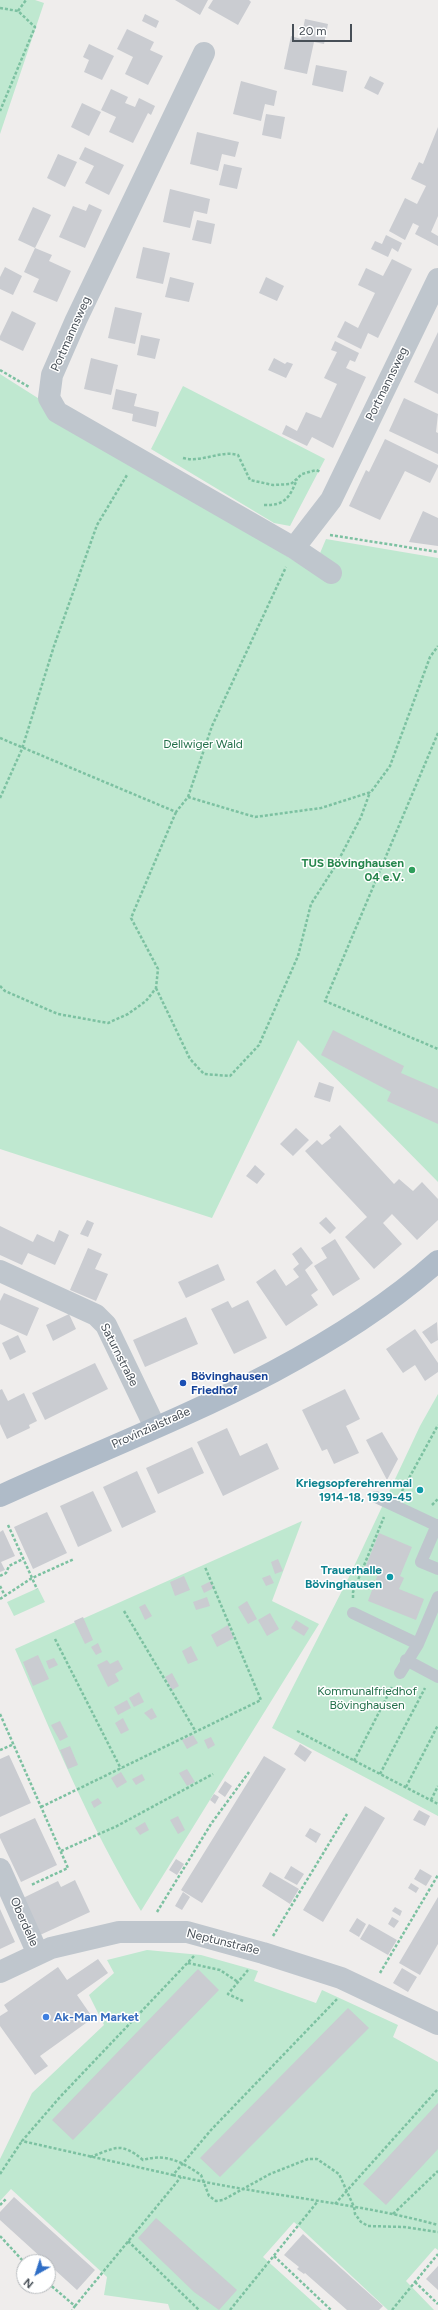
<!DOCTYPE html>
<html>
<head>
<meta charset="utf-8">
<style>
  body { margin:0 }
  #map { position:relative; width:438px; height:2310px; overflow:hidden; background:#efedec; font-family:Figtree,sans-serif }
  canvas { display:block }
  .north { position:absolute; left:16px; top:2254px; width:40px; height:40px; box-sizing:border-box; background:#fff; border:1px solid #b5b9bc; border-radius:50%; rotate:219deg; font-size:11px; font-weight:700; line-height:16px; text-align:center; color:#474f57 }
  .north::after { content:''; display:block; margin:auto; width:14px; height:18px; background:#2f6ec6; clip-path:polygon(50% 0,100% 100%,50% 72%,0 100%) }
  .scale { position:absolute; left:292px; top:24px; width:60px; height:18px; box-sizing:border-box; border:2px solid #474f57; border-top:0; padding-left:5px; font-size:12px; line-height:14px; white-space:nowrap; color:#474f57; -webkit-text-stroke:3px #fff; paint-order:stroke }
</style>
</head>
<body>
<div id="map">
<canvas width="438" height="2310"></canvas>
<div class="north">N</div>
<div class="scale">20 m</div>
</div>
<script>
const ctx = document.querySelector('canvas').getContext('2d');
ctx.lineJoin = 'round';
function fillPath(path, color) { ctx.fillStyle = color; ctx.fill(path, 'evenodd'); }
function trace(path, color, width, dash) { ctx.strokeStyle = color; ctx.lineWidth = width; ctx.lineCap = dash ? 'butt' : 'round'; ctx.setLineDash(dash || []); ctx.stroke(path); }
function write(font, color, halo, rows, align = 'center') {
  ctx.font = font + ' Figtree,sans-serif'; ctx.lineWidth = 3; ctx.setLineDash([]); ctx.textBaseline = 'middle'; ctx.strokeStyle = halo; ctx.fillStyle = color; for (const [text, x, y, turn = 0] of rows) {
    ctx.save(); ctx.translate(x, y); ctx.rotate((+turn || 0) * Math.PI / 180); ctx.textAlign = isNaN(turn) ? turn : align; if (halo) ctx.strokeText(text, 0, 0); ctx.fillText(text, 0, 0); ctx.restore();
  }
}
fillPath(new Path2D(`
  M0,0h35l9,3 -44,131z
  M0,374l312,198 14,-33 112,19v624l-140,-142 -86,178 -212,-69z
  M183,386l142,73 -35,67 -16,-3 -123,-74z
  M438,1394v422l-166,-88 77,-151 71,-151z
  M302,1521l-30,80 47,23 -178,287c-51,-84 -87,-172 -126,-262z
  M38,1588l7,14 -31,14 -7,-14z
  M147,1950l54,5 57,16 -4,10 62,22 6,-13 76,35 -5,12 45,25v188l-3,-2 -29,33 28,29h-46l-94,-88 -31,35 59,53h-152l-2,-6 -64,-9 3,-18 -96,-88 -11,12v-42l32,-66 72,-68 -15,-30 25,-22 -7,-13z`), '#bfe8d0');
fillPath(new Path2D(`
  M175,0h33l-8,15z
  M213,0h36l2,2 -13,23 -30,-17z
  M145,14l14,7 -3,7 -14,-7z
  M305,19l23,5 -4,20 -10,-2 -7,32 -23,-5 7,-33 10,3z
  M127,29l27,13 -4,8 13,6 -15,29 -23,-11 8,-17 -16,-8z
  M89,44l25,12 -12,24 -18,-8 5,-12 -6,-3z
  M316,65l31,6 -4,21 -31,-7z
  M370,76l14,7 -6,12 -14,-7z
  M241,81l36,10 -3,15 -9,-2 -4,17 -28,-7z
  M111,89l17,8 -3,6 10,4 4,-9 16,8 -4,9 -3,-2 -15,30 -24,-11 7,-15 -15,-7z
  M82,103l19,9 -12,24 -18,-9z
  M266,114l19,3 -4,22 -19,-4z
  M438,127v89l-7,16 7,4v10l-23,-12 4,-8 -6,-3 -8,17 -16,-9 16,-33 12,6 9,-18 -15,-7 8,-17 4,2z
  M197,132l42,10 -4,15 -13,-3 -4,17 -28,-7z
  M85,147l39,18 -15,30 -24,-12 9,-17 -15,-7z
  M58,154l19,8 -12,25 -18,-9z
  M224,164l18,4 -5,21 -18,-4z
  M170,189l40,10 -3,15 -13,-3 -4,17 -27,-6z
  M89,204l13,6 -17,38 -26,-11 14,-31 13,5z
  M33,207l18,8 -16,33 -17,-8z
  M197,220l18,4 -4,20 -19,-4z
  M386,235l16,8 -4,9 -6,-4 -4,9 -17,-8 4,-8 7,3z
  M143,247l27,6 -7,31 -27,-6z
  M35,248l17,7 -3,6 22,10 -14,31 -24,-10 6,-13 -15,-7z
  M392,259l20,10 -34,69 -10,-5 -7,16 -24,-12 8,-16 13,7 17,-35 -17,-8 8,-17 17,8z
  M5,267l17,9 -9,19 -13,-6v-12z
  M170,277l24,6 -5,19 -24,-5z
  M266,277l18,9 -7,15 -18,-8z
  M115,307l27,6 -7,31 -27,-6z
  M12,311l24,12 -13,28 -23,-11v-4z
  M438,332v62l-24,-12z
  M141,335l19,4 -5,20 -18,-4z
  M335,341l24,12 -4,9 -5,-2 -4,8 20,9 -33,71 -21,-11 -5,9 -25,-12 4,-9 11,6 9,-19 15,6 16,-34 -13,-6 13,-26 -6,-2z
  M91,358l27,7 -7,30 -27,-6z
  M274,358l11,6 2,-2 6,2 -7,14 -18,-8z
  M116,389l21,5 -3,12 25,6 -3,15 -24,-6 1,-7 -21,-5z
  M404,398l34,16 -2,18 2,1v21l-49,-23z
  M385,439l53,26v2l-8,16 -25,-12 -25,49 -31,-14 17,-36 3,2z
  M423,511l15,7v28l-29,-4z
  M333,1030l71,36 -3,7 37,16v35l-51,-23 4,-9 -70,-37z
  M319,1082l15,5 -4,15 -16,-5z
  M340,1125l54,59 5,-5 14,12 9,-9 16,17v21l-21,20 -25,-26 -9,9 19,21 -28,25 -29,-32 22,-20 -62,-66 12,-11 5,5 9,-7 -2,-3z
  M296,1128l13,12 -16,16 -13,-12z
  M255,1165l10,9 -8,10 -11,-8z
  M326,1217l10,11 -6,6 -11,-11z
  M87,1220l7,3 -6,14 -8,-3z
  M0,1226l33,16 4,-8 17,8 5,-12 10,5 -14,30 -27,-12 -6,12 -22,-10z
  M335,1239l25,40 -27,17 -19,-30 13,-8 -6,-10z
  M301,1247l12,16 -8,7 13,20 -7,5 7,10 -32,21 -30,-44 19,-13 11,17 13,-9 -6,-8 6,-5 -7,-10z
  M88,1248l14,6 -7,15 13,5 -12,27 -26,-11z
  M218,1264l7,16 -39,18 -8,-16z
  M4,1293l35,15 -12,28 -27,-12v-23z
  M248,1300l19,38 -33,16 -23,-45 17,-8 4,7z
  M69,1314l7,15 -23,12 -7,-16z
  M186,1317l12,27 -53,23 -12,-27z
  M437,1322l1,18 -7,4 -9,-12z
  M415,1329l23,34v9l-13,9 -10,-16 -12,8 -17,-24z
  M18,1335l8,17 -16,8 -8,-17z
  M95,1363l13,26 -63,31 -13,-27z
  M2,1389l6,12 16,-8 13,28 -8,4 1,3 -23,11 -7,-15v-34z
  M345,1389l15,30 -14,7 13,27 -25,11 -7,-15 -5,2 -20,-41z
  M227,1428l13,28 27,-13 12,26 -56,27 -26,-54z
  M382,1432l16,27 -11,21 -21,-40z
  M192,1447l12,26 -46,21 -12,-26z
  M137,1471l19,41 -34,16 -19,-41z
  M93,1491l19,40 -34,16 -18,-41z
  M47,1512l20,41 -34,16 -19,-42z
  M3,1530l12,26 -14,6 4,8 -5,2v-40z
  M379,1533l33,14 -12,29 4,2 -5,11 25,10 -8,21 -48,-19 10,-27 -13,-6z
  M278,1559l5,12 -8,3 -4,-12z
  M270,1575l4,8 -8,3 -4,-8z
  M184,1576l6,14 -15,6 -5,-14z
  M211,1581l3,7 -10,5 -3,-7z
  M207,1597l3,9 -14,4 -3,-8z
  M247,1601l10,18 -9,5 -10,-17z
  M145,1604l7,12 -7,4 -6,-13z
  M270,1613l9,16 -12,7 -9,-16z
  M83,1617l10,23 -8,4 -11,-23z
  M296,1620l13,8 -5,8 -13,-8z
  M228,1625l6,13 -17,9 -6,-12z
  M98,1643l4,9 -6,3 -5,-8z
  M191,1646l7,14 -10,4 -6,-13z
  M38,1655l11,24 -16,7 -10,-24z
  M54,1658l4,7 -9,4 -3,-8z
  M107,1660l3,4 8,-4 5,9 -8,5 4,7 -11,6 -11,-22z
  M172,1673l7,13 -7,4 -7,-13z
  M139,1692l5,10 -10,5 -5,-9z
  M127,1700l4,8 -13,7 -4,-8z
  M152,1708l5,9 -6,3 -7,-7z
  M123,1718l6,12 -8,4 -6,-11z
  M60,1721l8,16 -8,4 -9,-16z
  M193,1735l5,8 -11,6 -5,-9z
  M211,1737l4,8 -7,4 -4,-9z
  M300,1744l12,8 -7,10 -11,-8z
  M70,1746l8,19 -10,4 -8,-19z
  M9,1755l22,48 -31,14v-58z
  M264,1756l22,13 -84,134 -21,-13z
  M187,1769l8,13 -8,4 -8,-13z
  M121,1772l6,10 -10,6 -6,-10z
  M142,1774l3,6 -9,5 -4,-6z
  M225,1781l7,5 -7,11 -7,-5z
  M214,1794l5,3 -4,7 -5,-4z
  M98,1798l4,5 -8,5 -3,-6z
  M365,1806l20,12 -62,104 -20,-12z
  M419,1810l11,6 -5,10 -12,-6z
  M178,1816l7,14 -7,4 -8,-14z
  M35,1818l22,47 -36,17 -21,-44v-4z
  M145,1822l4,8 -9,5 -5,-7z
  M310,1828l11,6 -5,9 -11,-7z
  M176,1859l8,5 -7,11 -8,-5z
  M291,1866l13,8 -7,11 -13,-7z
  M420,1869l12,7 -6,10 -12,-7z
  M270,1872l29,17 -9,15 -28,-18z
  M75,1880l15,32 -50,23 -17,-37 35,-17 3,6z
  M411,1883l8,5 -3,5 -8,-5z
  M183,1892l7,5 -8,13 -7,-4z
  M438,1897v47l-18,31 -21,-12z
  M395,1907l7,4 -2,5 -8,-5z
  M0,1909l15,33 -15,7z
  M392,1917l7,4 -5,7 -6,-4z
  M357,1918l9,6 -7,13 -10,-6z
  M369,1924l28,16 -9,15 -28,-16z
  M98,1959l10,14 -31,22 16,23 -53,38 8,10 -13,9 -35,-49v-10l8,-5 -4,-6 54,-38 9,13z
  M402,1968l15,9 -9,15 -15,-9z
  M198,1969l21,21 -146,150 -21,-20z
  M348,2008l21,20 -149,149 -20,-19z
  M438,2103v46l-52,56 -23,-21z
  M14,2197l81,73 -18,20 -77,-70v-8z
  M156,2218l81,72 -18,20 -25,-18 -56,-54z
  M303,2234l80,72 -4,4h-32l-42,-37 -1,1 -7,-5 2,-2 -15,-12z
  M438,2266v24l-12,-11z`), '#caccd1');
trace(new Path2D(`
  M0,8l18,3 17,16 -35,84
  M18,11l8,-11
  M0,370l29,17
  M183,458c19,5 37,-8 55,-3l12,25 23,5 18,-1 11,-10 14,-4 5,2
  M264,505c21,1 26,-8 33,-26
  M330,535l108,17
  M438,733l-113,268 113,48
  M0,738l176,74 12,-15 67,20 66,-9 50,-16 19,-26 40,-109 8,-11
  M188,797l24,-71 74,-159
  M0,798l22,-49 32,-103 43,-121 30,-50
  M0,986l5,5 53,23 50,9 20,-9 18,-13 10,-13 2,-19 -27,-51 45,-106
  M156,988l34,71 14,15 26,2 29,-31 39,-89 13,-52 25,-39 25,-48 9,-25
  M402,1491l36,-66
  M432,1505l6,-6
  M8,1525l29,64
  M0,1576l6,-3 3,-7 14,-7
  M0,1586l5,10
  M353,1598v-6l31,-75
  M0,1599l32,-21 42,-19
  M124,1611l72,121
  M55,1639l66,130
  M0,1714l68,154 -37,17
  M297,1731l141,73
  M0,1750l14,-6
  M354,1761l38,-74
  M380,1774l45,-86
  M406,1787l32,-62
  M431,1800l7,-14
  M41,1807l220,-107 -56,-133
  M61,1851l56,-25 96,-52
  M157,1912l54,-88 38,-52
  M273,1936l74,-122
  M194,1956l-134,141 -38,44 151,34 38,-45 127,-132
  M188,1963l32,7 18,12
  M380,1973l58,-98
  M243,2001l-15,-7 20,-24
  M90,2157c26,-9 30,-16 53,3 23,-7 39,2 58,15l8,21 7,5 7,-1 47,-26 38,-15h9l22,15 15,33 1,7 6,8 7,4 36,1 34,5
  M0,2174l22,-33
  M173,2175c88,21 178,26 265,50
  M335,2204l103,-115
  M0,2205l7,-7
  M393,2214l45,-43
  M0,2236l24,26
  M128,2241l71,69
  M274,2256l57,54
  M415,2282l23,22
  M48,2283l27,23 -3,4
  M75,2306l106,-129
  M230,2310l88,-109
  M392,2310l46,-56`), '#7cc1a1', 2.5, [3, 2]);
trace(new Path2D(`
  M376,1497l62,29
  M437,1525l-16,37 17,7
  M353,1613l65,31
  M406,1660l32,17
  M400,1673l18,-29 20,-47`), '#bfc6cd', 12);
trace(new Path2D(`
  M204,53l-128,267 -24,55 -3,23 8,14 237,136 37,-48 107,-221
  M294,548l37,25
  M0,1271l96,44 10,10 49,102
  M0,1869l38,85
  M0,1972l51,-24 68,-16h68l76,21 78,25 97,46`), '#bfc6cd', 22);
trace(new Path2D(`
  M0,1496c149,-68 314,-125 438,-235`), '#afbbc8', 22);
for (const [x, y, r, color] of [
  [412,870,4,"#2e9e5b"],
  [183,1383,4,"#1a4fb4"],
  [420,1490,4,"#0f9aa8"],
  [390,1577,4,"#0f9aa8"],
  [46,2017,4,"#3f7fe0"]
]) { const dot = new Path2D(); dot.arc(x, y, r, 0, 2 * Math.PI); ctx.fillStyle = color; ctx.fill(dot); trace(dot, '#fff', 1.5); }
write('12px', '#474f57', '#fff', [
  ["Portmannsweg",71,334,-66],
  ["Portmannsweg",387,384,-64],
  ["Saturnstraße",119,1355,63],
  ["Provinzialstraße",151,1428,-24],
  ["Oberdelle",24,1922,66],
  ["Neptunstraße",223,1942,14]
]);
write('12px', '#226f4a', '#fff', [
  ["Dellwiger Wald",203,744],
  ["Kommunalfriedhof",367,1691],
  ["Bövinghausen",367,1705]
]);
write('bold 12px', '#27864d', '#fff', [
  ["TUS Bövinghausen",404,863],
  ["04 e.V.",404,877]
], 'right');
write('bold 12px', '#164399', '#fff', [
  ["Bövinghausen",191,1376],
  ["Friedhof",191,1390]
], 'left');
write('bold 12px', '#0d838f', '#fff', [
  ["Kriegsopferehrenmal",412,1483],
  ["1914-18, 1939-45",412,1497],
  ["Trauerhalle",382,1570],
  ["Bövinghausen",382,1584]
], 'right');
write('bold 12px', '#366cbe', '#fff', [
  ["Ak-Man Market",54,2017]
], 'left');
</script>
</body>
</html>
